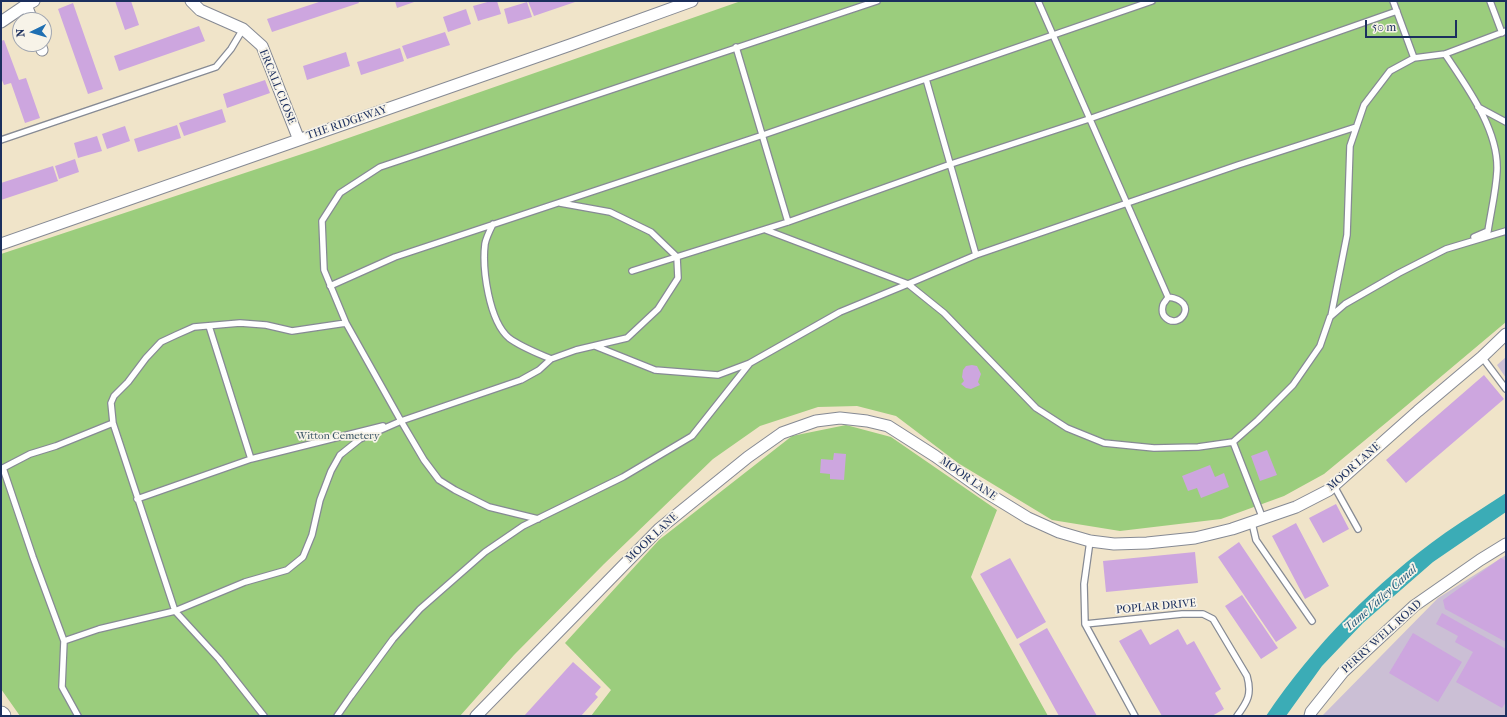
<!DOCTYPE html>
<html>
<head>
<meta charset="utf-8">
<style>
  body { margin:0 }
  #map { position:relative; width:1507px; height:717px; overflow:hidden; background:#f0e4c9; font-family:"IM FELL French Canon",serif }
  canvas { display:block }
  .frame { position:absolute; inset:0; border:2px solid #1b2f5e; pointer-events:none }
  .north { position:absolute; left:12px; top:12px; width:40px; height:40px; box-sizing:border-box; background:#f7f3e8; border:1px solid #9fa5b1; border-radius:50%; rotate:265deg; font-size:11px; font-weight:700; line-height:16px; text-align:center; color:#1b2f5e }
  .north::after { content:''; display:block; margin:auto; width:14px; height:18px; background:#1f6fb2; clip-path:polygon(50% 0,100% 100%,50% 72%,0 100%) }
  .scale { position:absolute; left:1365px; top:20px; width:92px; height:18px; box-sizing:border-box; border:2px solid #1b2f5e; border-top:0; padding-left:5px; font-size:12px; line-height:14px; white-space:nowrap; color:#1b2f5e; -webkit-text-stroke:3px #f7f3e8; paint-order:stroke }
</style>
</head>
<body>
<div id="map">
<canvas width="1507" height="717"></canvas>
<div class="frame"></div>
<div class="north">N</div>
<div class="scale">50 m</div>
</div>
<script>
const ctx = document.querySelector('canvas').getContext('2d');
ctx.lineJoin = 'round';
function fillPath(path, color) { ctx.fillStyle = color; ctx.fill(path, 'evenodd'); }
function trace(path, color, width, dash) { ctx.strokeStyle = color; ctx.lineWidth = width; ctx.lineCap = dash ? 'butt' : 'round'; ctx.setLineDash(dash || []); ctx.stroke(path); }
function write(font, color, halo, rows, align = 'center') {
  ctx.font = font + ' "IM FELL French Canon",serif'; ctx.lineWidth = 3.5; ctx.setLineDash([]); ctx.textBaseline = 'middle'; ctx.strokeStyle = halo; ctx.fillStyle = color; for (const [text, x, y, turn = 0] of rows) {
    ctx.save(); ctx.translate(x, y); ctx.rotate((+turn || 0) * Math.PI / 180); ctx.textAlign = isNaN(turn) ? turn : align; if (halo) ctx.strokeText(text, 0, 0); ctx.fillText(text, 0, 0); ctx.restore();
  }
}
fillPath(new Path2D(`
  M1506,357v21l-9,-13z
  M1506,555v161h-184l116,-118z`), '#cbbfd5');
fillPath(new Path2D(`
  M741,1h765v321l-119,100 -63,52 -40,22 -63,23 -101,12 -68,-11 -94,-57 -62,-47 -39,-10 -39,1 -58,19 -47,33 -109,105 -90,91 -54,61h-440l-19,-27v-435l313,-104z
  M846,425l45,12 106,73 -26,67 77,139h-457l20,-26 -46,-47 94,-103 133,-104z`), '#9bcd7d');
fillPath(new Path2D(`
  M1506,493v19l-73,50 -70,61 -41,43 -36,50h-20c48,-71 109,-133 179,-183 20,-14 41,-27 61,-40z`), '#3bacb6');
fillPath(new Path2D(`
  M115,1h16l8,24 -14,5z
  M322,1h36l1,2 -87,29 -5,-13z
  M395,1h22l-20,7z
  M491,1h6l4,13 -23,7 -5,-15z
  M528,1h50l-44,15z
  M527,2l5,15 -24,7 -4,-15z
  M73,3l30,86 -15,5 -30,-85z
  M466,9l5,15 -23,8 -5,-15z
  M199,26l6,15 -86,30 -5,-15z
  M445,32l5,13 -43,14 -5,-13z
  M4,40l15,40 7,-2 14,40 -15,5 -14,-40 -7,2 -3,-7v-37z
  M400,48l4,13 -43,14 -4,-13z
  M346,52l4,14 -43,14 -4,-14z
  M265,80l5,13 -43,15 -4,-14z
  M222,109l4,13 -42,14 -5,-13z
  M177,125l4,13 -43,14 -4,-13z
  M125,126l5,15 -23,8 -5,-15z
  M97,136l5,15 -24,7 -4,-15z
  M75,159l4,13 -20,7 -4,-13z
  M53,166l5,15 -57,19v-17z
  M972,365l5,1 4,8 -3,8 2,3 -9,4 -5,-1 -5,-4 3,-3 -2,-4 1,-7 3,-4z
  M1484,375l20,24 -98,84 -20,-23z
  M1267,450l10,25 -17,6 -9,-25z
  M834,453l12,1 -2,26 -14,-1v-5l-10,-1 1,-14 12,1z
  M1210,465l5,12 9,-4 5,14 -28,11 -4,-10 -9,3 -6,-15z
  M1336,504l13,25 -26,14 -14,-25z
  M1296,523l33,63 -24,13 -33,-63z
  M1239,542l58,86 -21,14 -58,-85z
  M1195,552l3,31 -92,9 -3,-31z
  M1010,558l36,64 -29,17 -37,-65z
  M1501,558l5,3v81l-61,-33 -2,-9z
  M1242,595l36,53 -17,11 -36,-53z
  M1442,613l64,36v53l-4,6 -46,-26 17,-30 -18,-10 3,-6 -22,-12z
  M1047,628l50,88h-38l-40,-72z
  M1141,629l9,16 28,-16 9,16 7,-4 27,48 -6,4 9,16 -12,7h-50l-43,-75z
  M1413,633l49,29 -24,40 -49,-29z
  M573,662l28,25 -6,7 3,3 -17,19h-57z`), '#cda6df');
const service = new Path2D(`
  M1038,1l130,296
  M1393,1l21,57
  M1490,1l12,32
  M736,47l52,175
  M1445,54c22,33 54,76 52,117 -1,20 -6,40 -9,60l-14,6
  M926,79l50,176
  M1478,107l28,15
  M1,140l215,-73 15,-18 12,-20
  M493,224c-3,6 -7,14 -8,20 -3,25 4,77 24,94 12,9 28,15 42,21l25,-9 51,-12 31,-29 20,-31 -1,-21 -26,-25 -41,-20 -50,-9
  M766,230l142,54 68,-29 262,-90 118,-38
  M632,271l156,-49 163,-58 138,-45 308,-108
  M330,286l65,-29 368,-122 389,-134
  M1168,297c33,4 11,35 -3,20 -3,-3 -3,-8 -2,-12 1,-3 4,-5 5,-8z
  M1331,316l16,-81 3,-89 14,-41 26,-34 24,-13 31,-4 61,-23
  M346,323l55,98 23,39 15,20 16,10 34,17 49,12
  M209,326l42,133
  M595,346l60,24 63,5 32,-12
  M1482,357l24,32
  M113,423l62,188 44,48 45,57
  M1233,442l30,77
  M1334,486l24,43
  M137,499l114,-40 132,-33
  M1252,523l4,17 56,81
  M1090,541l-6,43 1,40 50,92
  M1085,624l97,-10h21l10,5 34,57c5,18 1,25 -10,40
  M64,641l35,-12 76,-18 70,-29 42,-12 16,-13 9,-22 8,-35 11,-29 9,-16 20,-16 41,-18 120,-41 18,-10 12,-11
  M78,716l-16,-29 2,-46 -31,-84 -30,-89 27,-14 26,-8 57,-23 -2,-20 3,-7 14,-14 18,-24 15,-16 15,-7 18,-8 46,-4 26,2 26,6 54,-8 -22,-53 -2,-49 18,-28 40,-26 497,-166
  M337,716l14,-20 42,-57 27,-30 65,-57 38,-26 100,-49 69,-41 58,-73 90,-51 68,-28 36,29 92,95 31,20 37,15 50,5 44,-1 35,-5 25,-22 35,-35 27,-39 10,-29 15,-13 54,-31 47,-24 60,-18`);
const minor = new Path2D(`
  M191,1l9,9 43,19 19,17 37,94
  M26,5l6,15
  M1,22l25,-17 8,-4
  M40,44l2,6
  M1,244l569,-199 122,-44
  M476,716l183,-187 89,-72 34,-24 34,-12 24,-3 27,3 21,5 47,30 49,35 44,27 31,14 31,9 24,3 33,-1 48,-5 37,-9 64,-22 33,-17 89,-79 64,-54 24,-23
  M1310,716l1,-4 32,-40 71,-66 66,-46 26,-16`);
const primary = new Path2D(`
  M1,715l1,1`);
trace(service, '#868a94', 8);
trace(minor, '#868a94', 13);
trace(primary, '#868a94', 19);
trace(service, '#fff', 5.5);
trace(minor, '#fff', 11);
trace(primary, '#fff', 17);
write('11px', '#1b2f5e', '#f7f3e8', [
  ["ERCALL CLOSE",277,87,68],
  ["THE RIDGEWAY",347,123,-19],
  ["MOOR LANE",1354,467,-41],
  ["MOOR LANE",968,479,35],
  ["MOOR LANE",652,538,-43],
  ["POPLAR DRIVE",1156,607,-5],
  ["PERRY WELL ROAD",1382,637,-42]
]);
write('11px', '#3b5666', '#f7f3e8', [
  ["Witton Cemetery",338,436]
]);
write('italic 12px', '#265b7d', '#f7f3e8', [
  ["Tame Valley Canal",1381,599,-42]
]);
</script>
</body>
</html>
